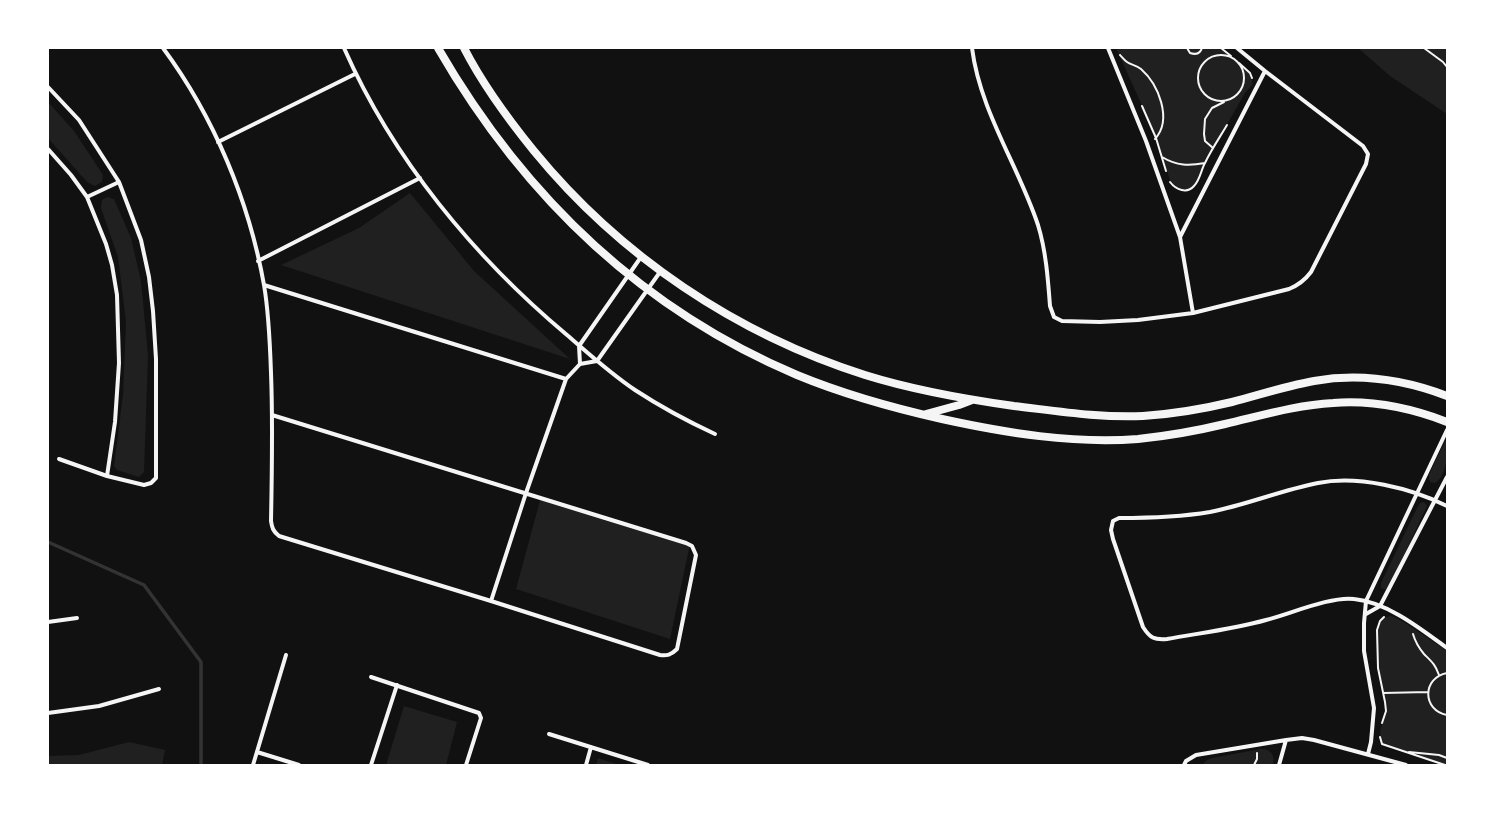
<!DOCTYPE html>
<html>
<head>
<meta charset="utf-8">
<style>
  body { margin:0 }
  #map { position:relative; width:1495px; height:813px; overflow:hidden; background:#111; font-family:"PT Sans Narrow",sans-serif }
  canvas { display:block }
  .frame { position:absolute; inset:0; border:49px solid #fff; pointer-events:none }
</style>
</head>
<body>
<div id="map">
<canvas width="1495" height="813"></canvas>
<div class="frame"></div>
</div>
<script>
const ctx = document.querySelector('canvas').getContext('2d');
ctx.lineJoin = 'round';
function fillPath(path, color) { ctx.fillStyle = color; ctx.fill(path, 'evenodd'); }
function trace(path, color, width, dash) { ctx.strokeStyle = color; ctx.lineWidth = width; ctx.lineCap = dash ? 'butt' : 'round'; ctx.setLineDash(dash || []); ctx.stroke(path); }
fillPath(new Path2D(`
  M1116,48h105l29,25 2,4v8l-7,8 -40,70 -10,22 -5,4 -8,1 -11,-7 -12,-36 -10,-26z
  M1358,48h89v66l-57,-38z
  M48,102l26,29 29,44 -1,7 -7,4 -8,-4 -39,-44z
  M410,193l64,78 96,88 -289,-94 78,-37z
  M107,197l7,2 17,39 10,43 7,74 -4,117 -5,5 -22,-7 -3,-4 9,-71 3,-73 -8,-65 -17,-49 1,-8z
  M1445,441h2c0,13 1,34 -12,42l-5,-1 -1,-3v-4z
  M541,497l149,47 -20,95 -154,-50z
  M1424,502l3,4 -38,81 -3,3 -5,-2v-5l37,-77 2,-3z
  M1391,616l13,6 43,29v114l-65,-21c-5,-14 2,-20 3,-33 1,-5 -2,-12 -2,-18 -3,-15 -11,-61 -2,-73 3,-3 6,-3 10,-4z
  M404,706l53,16 -11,43h-60z
  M129,742l36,8 -3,15h-114v-9l31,-1z
  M1261,749c10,0 14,6 12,16h-71l5,-5 5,-2z
  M598,758l21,7h-23z`), '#202020');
trace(new Path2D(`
  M48,542l96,43 57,77v103`), '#333', 3.5);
trace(new Path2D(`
  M1187,48l3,5c6,2 10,1 12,-5
  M1221,48l10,8
  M1424,48l19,14 4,5
  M1198 78a23 23 0 1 1 46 0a23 23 0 1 1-46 0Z
  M1120,55c2,2 4,5 7,7 4,3 9,3 14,7 17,15 32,50 14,70
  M1239,63l11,10 2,5
  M1142,106l14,32 10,33
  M1213,148l-8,-7 -1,-7 1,-15 7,-11 12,-6
  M1162,157c15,9 27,9 43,6
  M1170,182c6,8 17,12 24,4 6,-6 7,-16 11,-23 6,-13 15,-26 22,-38
  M1413,634c2,7 6,14 11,20 8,8 11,10 15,21
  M1447,673c-25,5 -25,37 0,42
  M1383,693l45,-1
  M1382,723l4,-12 -1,-9 -7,-34 -1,-38 3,-9 4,-4
  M1380,737l2,7 63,21
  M1409,752l30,3 8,3
  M1254,765l3,-6v-6`), '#f5f5f5', 2);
trace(new Path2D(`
  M163,48c51,69 86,153 101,237 5,29 6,58 7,88 2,49 1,98 0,148 1,7 2,10 8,15l212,65 169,54c7,1 11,0 17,-6l19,-94 -4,-9 -6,-3 -414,-128
  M344,48c49,111 130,209 223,287 22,19 44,39 68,55 26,17 52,31 80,44
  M972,48c8,63 46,117 66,177 8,26 10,54 12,81l4,11 8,4 38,1 38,-2 55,-7 96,-24c10,-4 16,-9 22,-17l55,-108 2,-10 -5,-8 -98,-75 -28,-23
  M1108,48l38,93 34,96 13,76
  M48,87l31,33 40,62 22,58 8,37 4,34 3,48v119l-5,5 -7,2 -37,-9 -48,-17
  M218,142l137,-68
  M48,149l23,26 16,22 19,47 6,21 5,30 2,68 -4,59 -8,54
  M87,197l32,-15
  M1180,237l85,-166
  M258,261l162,-83
  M264,285l302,94
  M580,364l-1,-18 62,-89
  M1447,506c-36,-18 -89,-31 -129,-23 -36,7 -72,22 -108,29 -30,5 -60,6 -91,6l-6,3 -2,9 2,9 30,88c7,11 11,13 24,12 33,-6 67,-10 99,-19 24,-6 65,-24 88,-21 33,3 67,30 93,49
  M491,601l35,-108 40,-114 14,-15 17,-3 63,-89
  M1366,614l14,-8 67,-129
  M48,622l29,-4
  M371,677l108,36 2,5 -15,47
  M48,713l51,-7 60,-17
  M549,734l99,31
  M257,752l42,13
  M1368,754l3,-12 3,-34 -10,-57v-28l2,-22 81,-171
  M253,765l33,-110
  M371,765l26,-80
  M586,765l5,-18
  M1184,765l2,-4 10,-6 90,-15 16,-2 12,2 92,25
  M1279,765l7,-25`), '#f5f5f5', 4);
trace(new Path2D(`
  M438,48c85,147 201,260 359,327 46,19 96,33 145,44 64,14 131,25 196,20 29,-3 58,-8 87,-15 35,-8 71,-19 108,-21 39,-3 78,5 114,19
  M464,48c19,37 44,71 70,103 86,105 202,183 331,224 48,15 99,24 149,31 43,5 86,12 129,10 30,-2 60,-7 89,-14 27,-7 54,-16 82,-21 45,-8 91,-1 133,15
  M926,414l33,-9 13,-5`), '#f5f5f5', 8);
</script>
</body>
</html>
